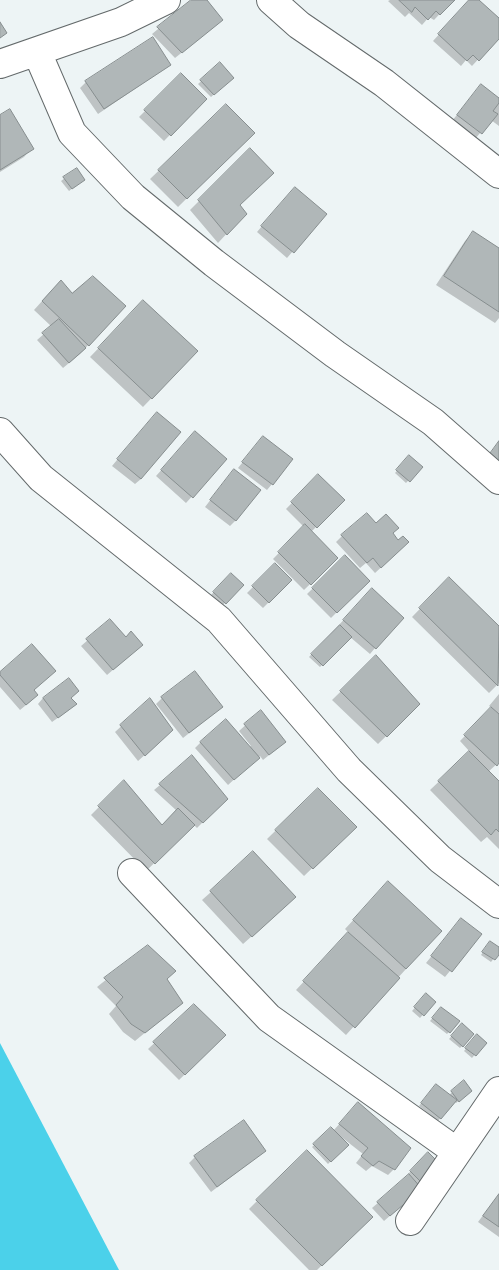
<!DOCTYPE html>
<html>
<head>
<meta charset="utf-8">
<style>
  body { margin:0 }
  canvas { display:block; background:#edf4f5 }
</style>
</head>
<body>
<canvas width="499" height="1270"></canvas>
<script>
const ctx = document.querySelector('canvas').getContext('2d');
ctx.lineJoin = 'round';
function fillPath(path, color) { ctx.fillStyle = color; ctx.fill(path, 'evenodd'); }
function trace(path, color, width, dash) { ctx.strokeStyle = color; ctx.lineWidth = width; ctx.lineCap = dash ? 'butt' : 'round'; ctx.setLineDash(dash || []); ctx.stroke(path); }
fillPath(new Path2D(`
  M0,1043l119,227h-119z`), '#4bd1ea');
fillPath(new Path2D(`
  M193,0h13l9,26 -40,32 -23,-24z
  M390,0h63l-19,20 -5,-3 -7,8 -13,-12 -4,4 -17,-16z
  M470,0h7l22,20v17l-27,29 -6,-6 -5,6 -28,-25z
  M220,64l12,14 -21,19 -13,-13z
  M170,65l-72,49 -18,-26 6,-6z
  M181,75l24,24 -41,42 -25,-24z
  M475,92l24,8v26l-8,-6 -16,19 -23,-18z
  M226,106l27,27 -75,74 -28,-28z
  M0,117l32,31 -8,9 -24,15z
  M250,150l-12,55 7,9 -27,29 -28,-33z
  M77,169l4,13 -12,9 -8,-10z
  M289,194l36,20 -38,44 -30,-26z
  M473,233l26,17v68l-4,5 -59,-38 29,-44z
  M52,290l72,16 -44,48 -17,14 -26,-28 15,-13 -18,-17z
  M143,302l53,50 -53,55 -53,-50z
  M151,419l-10,60 -6,5 -23,-18z
  M263,437l9,47 -5,6 -29,-22z
  M190,438l36,21 -40,44 -30,-27z
  M409,457l12,10 -15,16 -11,-10z
  M318,476l25,24 -32,32 26,26 -33,32 -31,-31 31,-32 -18,-18z
  M228,477l8,43 -6,6 -25,-19z
  M376,525l16,9 10,14 -27,25 -9,-10 -6,5 -24,-26 6,-6z
  M345,557l23,24 -37,37 -24,-24z
  M275,565l16,15 -28,28 -16,-15z
  M231,575l11,10 -20,21 -11,-11z
  M449,579l50,49v55l-10,10 -77,-76z
  M366,596l9,52 -5,6 -20,-17 -30,30 -11,-10z
  M110,621l25,30 -28,24 -26,-29z
  M376,657l43,47 -41,40 -46,-44z
  M0,674l32,16 -1,11 -11,9 -20,-23z
  M499,694v68l-11,10 11,11v66l-12,-12 -6,5 -51,-52 40,-38 -10,-11 32,-33 -3,-2z
  M43,698l26,12 -17,12 -14,-18z
  M162,698l60,9 -39,31 -27,-34z
  M150,700l16,36 -28,25 -23,-29z
  M260,712l19,35 -16,13 -3,-4 -32,29 -33,-37 6,-6 48,5 2,-1 -12,-15z
  M124,782l37,45 16,-16 -23,-21 6,-5 66,14 -29,29 -3,-3 -48,46 -55,-56z
  M318,789l37,38 -51,49 -37,-37z
  M380,891l26,78 -60,66 -50,-45 53,-57 -4,-4z
  M211,892l75,14 -43,38 -41,-44z
  M456,926l24,8 -35,43 -19,-14z
  M488,945l11,4v3l-8,10 -10,-7z
  M148,946l33,57 -46,38 -12,-9 -14,-18 7,-8 -19,-19z
  M426,995l8,7 -14,16 -8,-7z
  M194,1006l31,29 -46,45 -31,-31z
  M439,1011l10,21 -2,2 -17,-13z
  M459,1028l3,18 -2,2 -11,-9z
  M477,1036l8,7 -13,15 -8,-7z
  M464,1082l4,12 -12,9 -2,-2 -16,20 -19,-15 14,-18 16,7z
  M352,1110l42,59 -6,6 -16,-9 -6,5 -10,-8 7,-9 -23,-18 -1,1 8,8 -19,19 -16,-17 19,-18 2,2z
  M265,1151l-54,41 -22,-29 6,-6z
  M307,1151l64,66 -54,53h-8l-60,-61z
  M428,1154l13,12 -27,29 -30,26 -12,-13 37,-32 -1,-2z
  M499,1194v43l-21,-15z`), '#0003');
const building = new Path2D(`
  M191,0h16l16,20 -41,33 -25,-26z
  M399,0h56l-15,15 -4,-4 -8,9 -13,-13 -3,5z
  M469,0h10l20,18v21l-20,22 -6,-6 -6,6 -29,-27z
  M0,22l7,11 -7,5z
  M153,37l18,28 -67,44 -19,-28z
  M220,62l14,16 -20,17 -14,-15z
  M181,73l26,26 -36,37 -27,-26z
  M481,84l18,14v5l-6,8 5,3 -16,20 -25,-19z
  M226,104l29,29 -68,66 -29,-29z
  M10,109l24,40 -34,21v-55z
  M250,148l24,25 -34,32 7,9 -20,21 -29,-35z
  M77,168l8,12 -13,9 -9,-12z
  M295,187l32,27 -33,39 -33,-27z
  M473,231l26,17v64l-55,-36z
  M93,276l33,30 -37,40 -47,-45 19,-21 11,13z
  M143,300l55,51 -46,48 -54,-51z
  M59,319l27,29 -17,15 -27,-30z
  M157,412l24,20 -40,47 -24,-20z
  M195,431l32,28 -34,39 -32,-28z
  M263,436l30,23 -20,26 -31,-23z
  M499,441v22l-10,-8z
  M409,455l14,12 -13,15 -14,-12z
  M234,469l27,21 -25,31 -26,-21z
  M318,474l27,26 -28,28 -26,-26z
  M367,513l9,10 10,-9 13,14 -6,5 5,7 5,-4 6,6 -28,26 -8,-10 -6,5 -26,-28z
  M305,524l33,34 -27,27 -33,-33z
  M345,555l25,26 -33,32 -25,-25z
  M275,563l17,17 -23,23 -17,-17z
  M231,573l13,12 -18,19 -13,-12z
  M449,577l50,49 -1,60 -79,-78z
  M372,588l32,30 -28,31 -33,-29z
  M110,619l16,18 5,-6 12,14 -30,25 -27,-31z
  M340,625l12,12 -29,29 -12,-12z
  M32,644l24,27 -22,19 4,5 -12,10 -26,-30v-3z
  M376,655l44,49 -33,33 -47,-46z
  M195,671l28,36 -34,26 -28,-36z
  M69,678l10,13 -8,7 6,6 -19,14 -15,-20z
  M150,698l23,32 -28,26 -25,-31z
  M491,707l8,7v49l-2,3 -33,-31z
  M261,710l25,32 -17,13 -25,-31z
  M226,719l34,39 -26,22 -34,-38z
  M469,751l30,30v51l-3,-3 -5,6 -53,-54z
  M192,755l36,44 -25,24 -44,-39z
  M124,780l38,45 16,-17 17,17 -40,39 -57,-58z
  M318,788l39,39 -44,42 -38,-39z
  M253,851l43,46 -44,40 -42,-46z
  M388,881l54,50 -36,38 -53,-49z
  M461,918l21,16 -30,38 -21,-16z
  M348,932l52,46 -45,50 -52,-47z
  M490,941l9,6v8l-4,5 -13,-8z
  M148,945l28,26 -9,8 16,24 -38,30 -14,-9 -15,-19 7,-8 -19,-19z
  M426,993l10,9 -12,14 -10,-9z
  M194,1004l32,31 -41,40 -32,-33z
  M441,1007l19,14 -10,12 -18,-15z
  M462,1023l12,11 -11,13 -12,-11z
  M477,1034l10,9 -11,13 -11,-8z
  M464,1080l8,11 -13,11 -8,-11z
  M436,1084l21,16 -16,19 -20,-16z
  M358,1102l53,46 -16,22 -16,-9 -6,5 -12,-10 7,-8 -29,-24z
  M244,1120l22,31 -49,36 -23,-31z
  M331,1127l18,18 -18,17 -18,-18z
  M307,1150l66,67 -51,49 -66,-66z
  M428,1152l14,14 -18,19 -14,-14z
  M409,1174l13,15 -32,27 -13,-14z
  M499,1194v33l-16,-11z`);
fillPath(building, '#b0b7b8');
trace(building, '#878e8f', 1);
const minor = new Path2D(`
  M271,0l28,25 85,58 115,91
  M37,52l35,81 61,64 81,66 121,91 98,68 66,58
  M0,64l121,-42 45,-22
  M0,432l41,46 178,142 130,150 91,89 59,45
  M132,873l137,145 188,134
  M410,1221l89,-130`);
trace(minor, '#646a6b', 30);
trace(minor, '#fff', 28);
</script>
</body>
</html>
